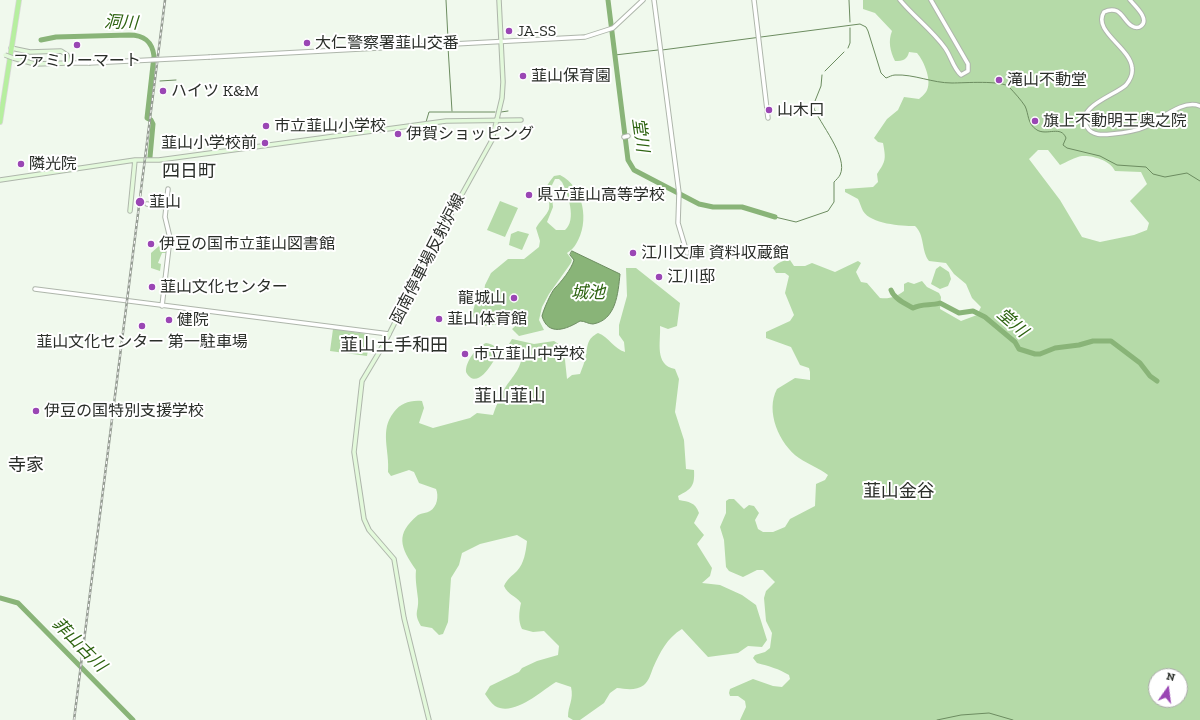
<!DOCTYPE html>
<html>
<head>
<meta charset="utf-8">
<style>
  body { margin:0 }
  #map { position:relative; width:1200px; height:720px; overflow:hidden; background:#f0f9ed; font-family:"Zilla Slab",serif }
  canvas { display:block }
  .north { position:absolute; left:1148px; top:668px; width:40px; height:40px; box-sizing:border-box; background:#fff; border:1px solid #aaaba9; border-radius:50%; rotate:14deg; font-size:11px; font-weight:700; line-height:16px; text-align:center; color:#2a2e29 }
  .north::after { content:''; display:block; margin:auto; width:14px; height:18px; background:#9a46b4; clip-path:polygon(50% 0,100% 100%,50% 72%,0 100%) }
</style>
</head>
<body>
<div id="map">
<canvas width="1200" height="720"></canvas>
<div class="north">N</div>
</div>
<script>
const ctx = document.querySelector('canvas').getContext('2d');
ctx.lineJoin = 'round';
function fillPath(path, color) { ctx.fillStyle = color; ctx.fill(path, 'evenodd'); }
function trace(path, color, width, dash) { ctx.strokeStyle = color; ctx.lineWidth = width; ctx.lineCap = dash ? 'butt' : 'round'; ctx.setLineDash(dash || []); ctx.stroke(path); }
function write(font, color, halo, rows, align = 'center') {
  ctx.font = font + ' "Zilla Slab","Noto Sans JP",serif'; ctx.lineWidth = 4; ctx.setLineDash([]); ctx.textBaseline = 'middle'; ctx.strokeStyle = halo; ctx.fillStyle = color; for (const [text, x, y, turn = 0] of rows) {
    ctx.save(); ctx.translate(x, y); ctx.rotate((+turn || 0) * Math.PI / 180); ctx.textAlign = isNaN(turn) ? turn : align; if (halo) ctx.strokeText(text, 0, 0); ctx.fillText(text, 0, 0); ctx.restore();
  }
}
fillPath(new Path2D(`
  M863,0h337v720h-460l6,-13 -1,-6 -7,-5h-8l-1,-3 1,-4 23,-10 20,7 9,1 8,-8 -1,-4c-10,-6 -20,-9 -32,-12l-4,-5 2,-3 10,-3 5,-4 2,-15 -6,-12 -2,-23 2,-7 9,-9 -12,-12h-6l-14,7 -14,-6 -3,-4 -2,-27 -4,-13 6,-14v-12l3,-2h5l10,10 5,-4 5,1 5,7 -4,7 3,9 5,3h10l12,-5 5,-8 25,-13 1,-22 9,-4 3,-5c-9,-7 -20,-11 -29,-17 -20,-14 -34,-47 -22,-69l18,-11 15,2v-8l-1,-4 -9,-3 -9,-18 -25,-9v-6l24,-11 4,-6 -9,-22 4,-17 -4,-3h-9l-3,-5c4,-5 10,-8 17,-8l4,6h11l7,-3 23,9 23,-11 3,2 -5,9 5,10 6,1 13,15c10,1 16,-1 24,-7v-7l4,-2 6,2 8,-3 5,6 12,6 2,4 -1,12 21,12 16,-6 4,-8 -9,-9 -6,-14 -12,-10 -8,-11 -17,-2c-8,-10 -4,-26 -14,-35 -14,0 -44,-2 -52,-15 -2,-4 -3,-8 -5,-12l-13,-7v-3l28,-2 5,-5 -1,-8c9,-13 9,-15 6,-31l-5,-1 -4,-4 13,-19 11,-9 6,-13 15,2c2,-2 5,-4 7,-7 7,-10 -2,-31 -9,-39l-8,-1c-2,8 -6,9 -14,9 -5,-10 -7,-20 -3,-30l-17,-18 -12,-4zM1038,150h10l12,15c7,-3 15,-8 22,-9 11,-1 29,5 33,15l26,1 6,12 -17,17 19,22 -2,7 -13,5 -34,7 -18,-5 -22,-37 -31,-41zM1156,676h24v24h-24z
  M560,175c24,12 30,47 16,69 -2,4 -6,7 -9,9l5,7 -1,3 -22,31 -7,13 -3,13 5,10 -25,6 -7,-7 8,-7 1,-8 -12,-1 -9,11 -15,2 -9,-5 -4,-6 4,-15 8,-7 1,-8 6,-12 17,-14h16l15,-12 1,-6 -4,-13c3,-6 11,-13 13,-19 3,-16 -12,-13 5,-33zM555,179h4l3,3c6,12 15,38 3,48h-9l-9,-8 6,-15 -2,-20z
  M500,201l18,7 -13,29 -18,-7z
  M518,231l11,3 -7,16 -13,-5 2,-11z
  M159,246l2,3 5,1v3h-4l-4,10 3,1 -1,7 -9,-3v-15z
  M940,266l9,6 2,7 -3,7 -8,3 -9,-5 5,-15z
  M626,268h10l44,35 -3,23 -9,3 -8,-3c1,16 -6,39 15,43l4,10 -4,33 9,28 2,29 8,1c1,17 -3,19 -16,26l1,4c10,2 16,2 20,13l-5,10 10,12 -7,9 15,24 -2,8 -8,7 18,2 22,10 14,10 11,35 -5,7 -14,-1 -10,7 -30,4 -26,-28c-15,9 -22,23 -29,39 -2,5 -4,13 -9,17 -8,6 -18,4 -27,3l-7,5 -6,10 -24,17h-7l-5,-3c0,-12 6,-17 3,-30l-15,-5c-15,9 -42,35 -61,24 -4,-3 -7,-8 -10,-12l5,-8 29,-14 3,-4 15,-7 21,-6 1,-9 -15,-15 -11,1 -11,-3c-4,-8 -3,-17 -1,-26 -6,-8 -13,-8 -17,-17 3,-7 8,-10 13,-15 7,-7 9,-20 10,-30l-10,-6 -37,9 -18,9 -3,12 -8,13 -3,44 -5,12 -4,1 -7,-7 -11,-2c-8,-14 -2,-14 -3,-27 -1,-10 -3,-19 -2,-29 -16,-23 -21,-36 2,-55 4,-2 9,-2 12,-4 7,-4 9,-15 6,-22l-17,-6 -5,-11 -5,-2 -18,6 -3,-4c2,-21 -9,-42 6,-60 7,-9 16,-12 28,-11l2,7 -5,15 14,5 37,-10 7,-5 16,2c3,-9 7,-19 12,-27 7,-11 19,-22 16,-36l-8,-2 -4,-6 3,-5 22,5 20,-3 6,4 5,15 2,19 5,-4 8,-1c2,-6 5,-12 6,-19 2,-11 1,-16 12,-22 11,4 16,16 27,19l-1,-10 -5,-7v-10l8,-29z
  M333,329l34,5 -2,12 3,4 -1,6 -37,-5z
  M486,343c15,2 12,13 5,22 -6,9 -17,22 -25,7 -1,-10 11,-26 20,-29z`), '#b5daa8');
const water = new Path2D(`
  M572,251l48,23c-2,20 -4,46 -27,50 -5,0 -8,-3 -13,-3 -13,8 -32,16 -38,-5 1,-5 9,-24 13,-28 6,-6 16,-18 19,-28l-4,-5z`);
fillPath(water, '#89b478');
trace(water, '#6c8c60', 1);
trace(new Path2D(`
  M446,0l2,39
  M849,0l1,22
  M448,47l4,64
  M848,48l2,-5v-15
  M662,50l198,-26 6,3 2,4 13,42 5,5c3,-1 6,-3 9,-3 19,-1 37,8 57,8 12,0 50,-3 57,4 5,5 12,13 16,19 4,8 2,18 12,24 10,6 24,-5 29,8l-3,7 4,3 33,8 17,9 29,2 7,7 12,3 22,-4 13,8
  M615,55l43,-5
  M825,71l19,-19
  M160,81l16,-1
  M501,112l7,-1
  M426,122l3,-10h66
  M426,126l1,13
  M775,217l21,5 32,-11 6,-9v-20c2,-2 5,-5 6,-7 9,-18 -21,-52 -27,-69l8,-20 1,-11
  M937,720l24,-5 28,-2 24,7`), '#6c8c60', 1);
trace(new Path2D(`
  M608,0l20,160 6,10 65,34 14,3h29l33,10
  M41,40l15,-3 73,-2c15,0 23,6 25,21l-7,62 4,2 2,4 -3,33
  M891,290c3,9 15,14 22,18 9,-5 18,-2 27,-5l19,10 14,-2 12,6 30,25 4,7 16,5h5l15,-6 24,-3 14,-4h18l29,22 10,13 7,5
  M0,598l18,5 115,117`), '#89b478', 5);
const tertiary = new Path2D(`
  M654,0l25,193 -1,30 9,30
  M754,0l14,118
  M900,0c14,17 32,30 45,48 6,8 8,20 16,27l7,-4v-7l-37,-64
  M1130,0c5,6 20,19 11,26 -2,2 -6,2 -9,0 -6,-3 -9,-12 -15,-15 -5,-2 -9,-1 -13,1 -12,19 27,36 28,56 1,6 -2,12 -6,17 -10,10 -52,22 -39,42 5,9 16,8 25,7 11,-1 22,-2 33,-7 16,-7 37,-28 55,-21
  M210,57l375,-20 28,-9 30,-28
  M69,63h20
  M624,137l4,-1
  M147,204l18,3
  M35,289l354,45
  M162,306l8,-68 -5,-21 3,-28`);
const secondary = new Path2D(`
  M11,48l19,4 31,-1 6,4 2,8 -34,1 -22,-6
  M0,180l135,-20
  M130,211l5,-51h24l287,-39 75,-1
  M429,720l-25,-102 -10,-59 -25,-29 -5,-11 -10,-67 8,-71 22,-37 52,-103 56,-101 10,-42 1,-16 -4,-82`);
const trunk = new Path2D(`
  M0,122l19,-122`);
trace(tertiary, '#aeb6ab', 5.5);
trace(secondary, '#aeb6ab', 5.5);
trace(trunk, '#d9d9d8', 6);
trace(tertiary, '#fff', 3.5);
trace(secondary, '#e3f9db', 3.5);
trace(trunk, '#b6ef9f', 4.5);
const rail = new Path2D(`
  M74,720l91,-720`);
trace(rail, '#969d94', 2.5);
trace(rail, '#fff', 1, [3]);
const tertiaryBridge = new Path2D(`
  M89,63l121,-6`);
const secondaryBridge = new Path2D(`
  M5,55l8,3`);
trace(tertiaryBridge, '#aeb6ab', 5.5, []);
trace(secondaryBridge, '#aeb6ab', 5.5, []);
trace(tertiaryBridge, '#fff', 3.5);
trace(secondaryBridge, '#e3f9db', 3.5);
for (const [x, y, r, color] of [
  [509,31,4,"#9a46b4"],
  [307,43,4,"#9a46b4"],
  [77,45,4,"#9a46b4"],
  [523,76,4,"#9a46b4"],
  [999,80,4,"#9a46b4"],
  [163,91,4,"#9a46b4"],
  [769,110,4,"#9a46b4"],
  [1035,121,4,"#9a46b4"],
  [266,126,4,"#9a46b4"],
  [398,134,4,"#9a46b4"],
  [265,143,4,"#9a46b4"],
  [21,164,4,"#9a46b4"],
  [529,195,4,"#9a46b4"],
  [140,202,5,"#9a46b4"],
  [151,244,4,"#9a46b4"],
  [633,253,4,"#9a46b4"],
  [659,277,4,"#9a46b4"],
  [152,287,4,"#9a46b4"],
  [514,298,4,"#9a46b4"],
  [439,319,4,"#9a46b4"],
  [169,320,4,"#9a46b4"],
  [142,326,4,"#9a46b4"],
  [465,354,4,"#9a46b4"],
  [36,411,4,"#9a46b4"]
]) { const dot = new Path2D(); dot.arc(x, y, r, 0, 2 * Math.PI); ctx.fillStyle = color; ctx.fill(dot); trace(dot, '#fff', 1.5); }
write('16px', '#2a2e29', '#fff', [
  ["JA-SS",517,31],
  ["大仁警察署韮山交番",315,43],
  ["ファミリーマート",77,61,"center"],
  ["韮山保育園",531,76],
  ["滝山不動堂",1007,80],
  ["ハイツ K&M",171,91],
  ["山木口",777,110],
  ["旗上不動明王奥之院",1043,121],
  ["市立韮山小学校",274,126],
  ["伊賀ショッピング",406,134],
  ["韮山小学校前",257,143,"right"],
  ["隣光院",29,164],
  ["県立韮山高等学校",537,195],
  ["韮山",149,202],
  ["伊豆の国市立韮山図書館",159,244],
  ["江川文庫 資料収蔵館",641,253],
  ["江川邸",667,277],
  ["韮山文化センター",160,287],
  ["龍城山",506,298,"right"],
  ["韮山体育館",447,319],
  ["健院",177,320],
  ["韮山文化センター 第一駐車場",142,342,"center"],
  ["市立韮山中学校",473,354],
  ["伊豆の国特別支援学校",44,411]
], 'left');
write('16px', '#2a2e29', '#fff', [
  ["函南停車場反射炉線",428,259,-63]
]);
write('italic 17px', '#2d6310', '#fff', [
  ["洞川",121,23,3],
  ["堂川",640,135,82],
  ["城池",588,293],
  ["堂川",1012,323,41],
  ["菲山古川",79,645,45]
]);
write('18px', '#2a2e29', '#fff', [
  ["四日町",189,172],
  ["韮山土手和田",394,346],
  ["韮山韮山",510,397],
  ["寺家",26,466],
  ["韮山金谷",899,492]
]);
</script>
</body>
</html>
